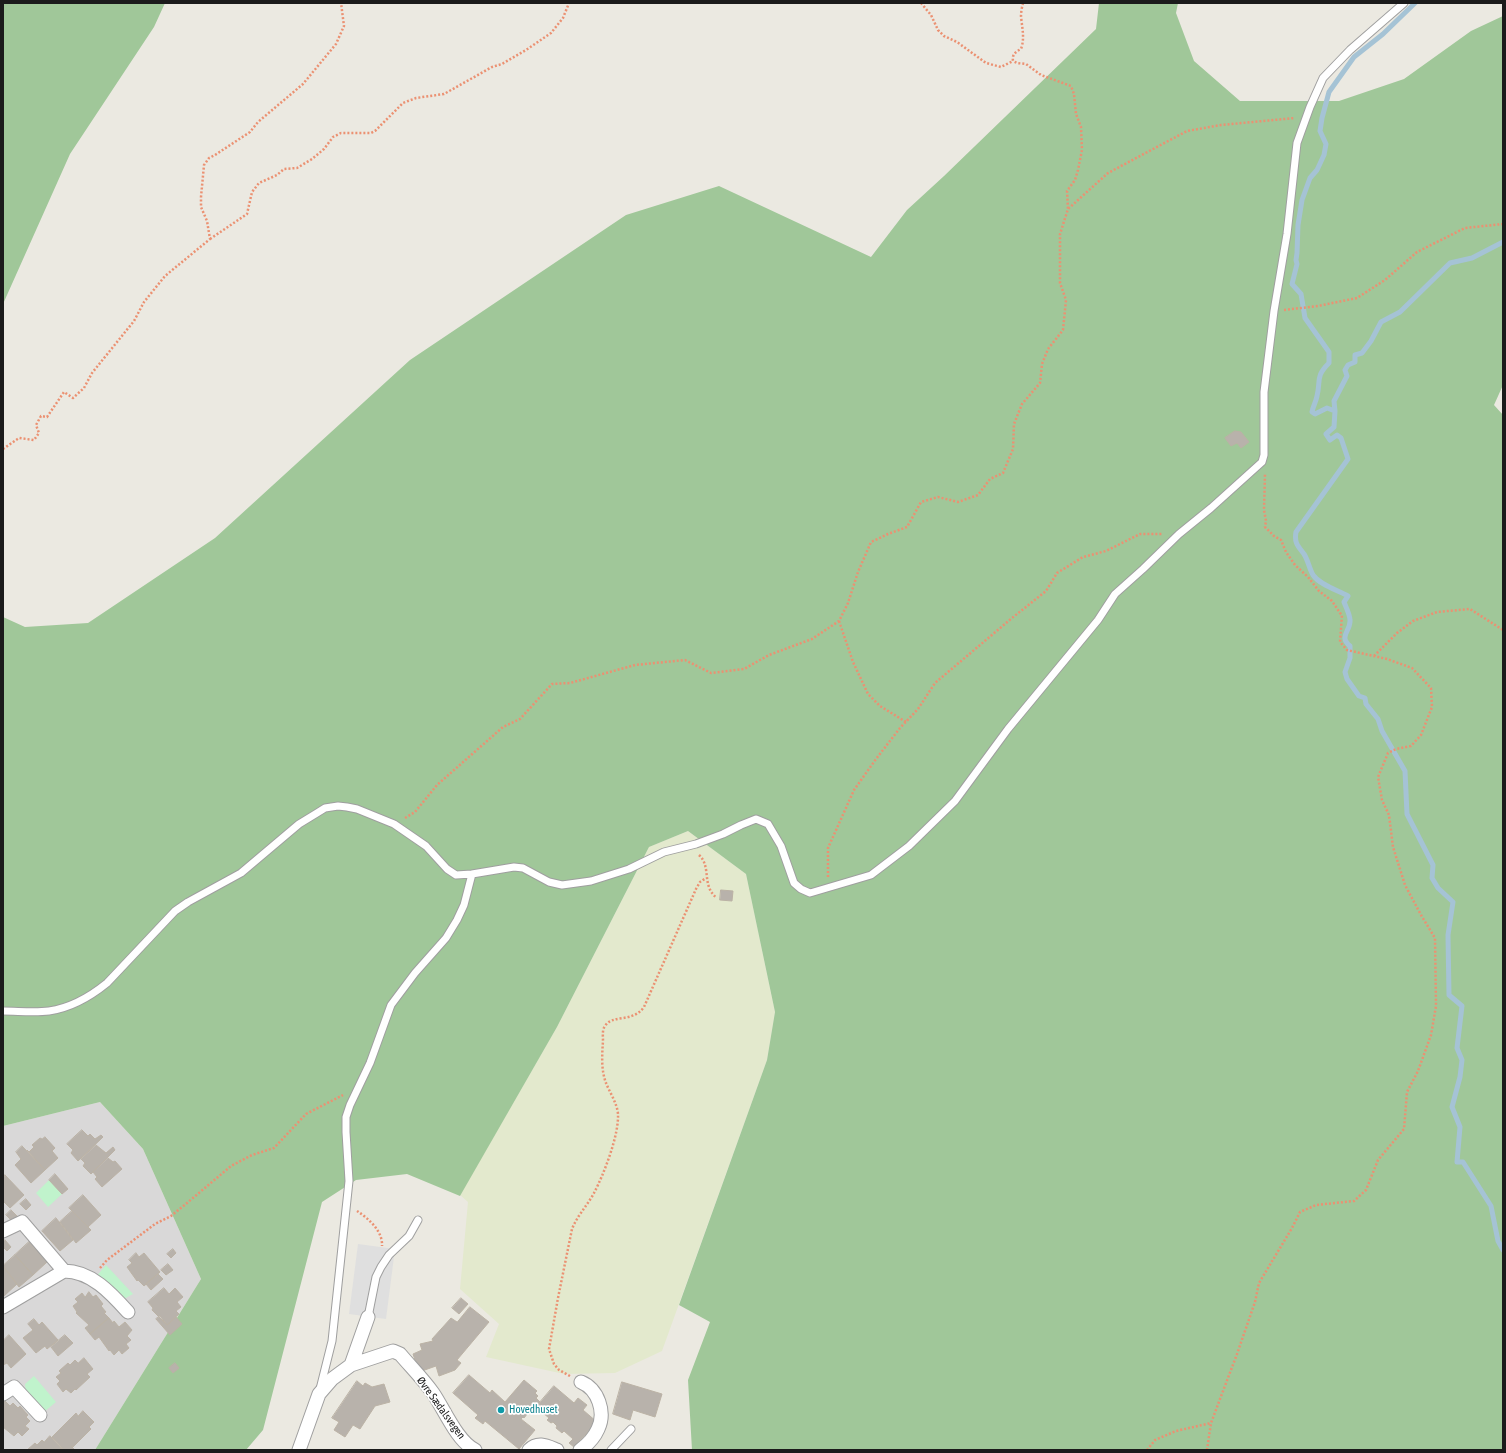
<!DOCTYPE html>
<html>
<head>
<meta charset="utf-8">
<style>
  body { margin:0 }
  #map { position:relative; width:1506px; height:1453px; overflow:hidden; background:#ebe9e1; font-family:"Asap Condensed",sans-serif }
  canvas { display:block }
  .frame { position:absolute; inset:0; border:4px solid #1b1b1b; pointer-events:none }
</style>
</head>
<body>
<div id="map">
<canvas width="1506" height="1453"></canvas>
<div class="frame"></div>
</div>
<script>
const ctx = document.querySelector('canvas').getContext('2d');
ctx.lineJoin = 'round';
function fillPath(path, color) { ctx.fillStyle = color; ctx.fill(path, 'evenodd'); }
function trace(path, color, width, dash) { ctx.strokeStyle = color; ctx.lineWidth = width; ctx.lineCap = dash ? 'butt' : 'round'; ctx.setLineDash(dash || []); ctx.stroke(path); }
function write(font, color, halo, rows, align = 'center') {
  ctx.font = font + ' "Asap Condensed",sans-serif'; ctx.lineWidth = 3.5; ctx.setLineDash([]); ctx.textBaseline = 'middle'; ctx.strokeStyle = halo; ctx.fillStyle = color; for (const [text, x, y, turn = 0] of rows) {
    ctx.save(); ctx.translate(x, y); ctx.rotate((+turn || 0) * Math.PI / 180); ctx.textAlign = isNaN(turn) ? turn : align; if (halo) ctx.strokeText(text, 0, 0); ctx.fillText(text, 0, 0); ctx.restore();
  }
}
fillPath(new Path2D(`
  M100,1102l43,47 58,130 -106,171h-92v-324z`), '#d9d8d8');
fillPath(new Path2D(`
  M688,831l58,43 29,138 -8,48 -105,291 -47,22 -51,1 -78,-17 13,-33 -39,-35 8,-87 -8,-7 97,-168 92,-180z`), '#e3e9cd');
fillPath(new Path2D(`
  M3,3h162l-11,24 -84,127 -67,150z
  M1099,3h79l-2,10 18,48 46,40h99l65,-22 67,-48 32,-15v369l-9,20 9,10v1035h-811l-4,-70 22,-58 -31,-17 88,-245 8,-48 -29,-138 -58,-43 -39,16 -92,180 -97,169 -53,-22 -51,6 -34,22 -59,228 -17,20h-151l106,-171 -58,-130 -43,-47 -97,24v-509l22,10 63,-4 127,-85 195,-178 216,-145 93,-29 152,71 36,-47 37,-34 152,-147z`), '#a0c799');
fillPath(new Path2D(`
  M49,1180l13,14 -14,13 -12,-14z
  M106,1265l27,29 -9,5 -29,-21z
  M34,1376l22,26 -12,10 -18,-18 -1,-10z`), '#c0f3cc');
fillPath(new Path2D(`
  M358,1244l37,5 -9,70 -37,-5z`), '#dfdfdf');
trace(new Path2D(`
  M1415,3l-32,31 -29,23 -25,35 -7,26 -2,13 6,13 -2,11 -7,15 -7,8 -8,22 -4,25 -1,28 -1,7 1,4 -5,20 9,10 4,24 24,34v11c-14,14 -8,17 -12,33 -1,6 -4,10 -5,16l3,2 12,-6 8,3 -1,16 -8,7 4,6 7,-5 4,3 7,21 -52,73c-2,11 2,14 8,22 4,6 5,14 9,21 7,10 24,15 35,21l-4,6c2,5 6,13 6,18 1,11 -12,16 0,26v12l-5,14 2,7 12,17 6,2 1,6 12,15 4,12 23,40 2,43 26,51 -1,13 6,10 15,14 -5,33 1,60 13,11 -5,42 5,12 -2,17 -8,30 8,20 -3,35h6l28,44 7,35 5,9
  M1335,411l-1,-10 13,-25 -2,-6 3,-5 7,-3v-7l7,-2 9,-12 10,-19 19,-10 50,-49 22,-5 31,-16`), '#a5c3d5', 5);
const building = new Path2D(`
  M1235,431l6,1 8,10 -8,6 -4,-5 -6,3 -6,-8z
  M721,890l12,1 -1,10 -12,-1z
  M82,1130l6,6 2,-2 5,5 6,-4 2,2 -25,24 -7,-8 2,-3 -6,-6z
  M45,1137l10,11 -3,3 6,7 -13,12 -18,-20 2,2 5,-5 -2,-2 8,-7 2,1z
  M96,1145l10,8 7,-6 2,3 -24,24 -8,-8 2,-3 -4,-4z
  M22,1146l23,24 -14,13 -16,-18 6,-6 -5,-7z
  M108,1158l5,4 2,-1 7,8 -20,18 -7,-8 2,-2 -4,-5z
  M55,1174l13,15 -6,5 -13,-14z
  M5,1175l19,20 -14,13 -7,-7v-22z
  M83,1195l18,20 -13,12 -19,-19z
  M26,1199l5,6 -5,5 -6,-6z
  M11,1210l6,6 -5,5 -6,-6z
  M72,1211l19,19 -15,13 -16,-21z
  M56,1218l17,22 -13,11 -18,-20z
  M5,1240l6,7 -4,4 -4,-4v-5z
  M29,1242l18,20 -14,13 -18,-20z
  M173,1249l3,4 -5,5 -4,-4z
  M136,1253l3,4 5,-4 16,19 -16,14 -6,-6 -1,1 -10,-14 5,-4 -3,-3z
  M15,1255l18,20 -14,12 -16,-21z
  M168,1264l5,6 -7,5 -5,-5z
  M3,1266l14,18 -13,12h-1z
  M158,1274l5,5 -12,11 -5,-6z
  M164,1288l5,6 6,-6 8,9 -6,5 4,5 -5,4 3,3 -12,11 -15,-15 1,-2 -5,-6z
  M89,1292l4,5 3,-2 7,9 -2,2 5,6 -2,1 5,5 -19,16 -5,-6 4,-3 -13,-12 1,-1 -4,-6 5,-4 -3,-3 7,-6 3,4z
  M461,1298l7,6 -9,10 -7,-6z
  M470,1307l19,15 -32,38 4,3 -6,7 -16,6 -3,-10 -17,6 -6,-18 9,-4 -2,-6 13,-3 -1,-2 19,-21 6,4z
  M160,1316l7,9 9,-8 6,7 -12,11 -14,-16z
  M109,1318l4,5 1,-2 5,6 6,-5 7,8 -5,6 4,4 -5,4 3,4 -7,6 -3,-4 -5,5 -4,-5 -1,1 -10,-14 -4,3 -5,-6z
  M34,1319l5,6 3,-3 16,18 -11,9 -2,-3 -9,7 -13,-15 10,-8 -5,-6z
  M9,1335l17,19 -15,14 -4,-5 -4,2v-24z
  M65,1335l8,8 -15,13 -7,-9z
  M84,1358l9,11 -6,5 3,3 -14,13 -1,-1 -4,4 -5,-4 -3,3 -6,-8 3,-3 -4,-4 5,-4 -2,-2 9,-8 2,2 5,-5 3,3z
  M175,1363l4,5 -6,5 -4,-5z
  M469,1375l21,18 2,-3 13,12 19,-22 13,11 -2,2 3,3 -2,2 4,4 -3,4 -2,-2 -11,14 -1,-1 -2,2 14,11 -16,19 -34,-28 -2,3 -8,-6 3,-3 -25,-22z
  M357,1381l6,5 2,-3 7,4 12,-3 6,18 -15,4 -15,23 -7,-4 -8,12 -11,-7 5,-8 -7,-4z
  M622,1382l40,12 -7,23 -22,-7 -3,10 -17,-6z
  M554,1386l20,17 4,-5 9,7 -4,5 14,12 -23,25 -5,-4 4,-4 -9,-8 -2,2 -6,-5 1,-2 -4,-4 -2,1 -4,-3 2,-2 -13,-11z
  M4,1400l6,6 3,-3 5,5 2,-2 8,9 -2,2 4,4 -5,5 4,3 -7,7 -4,-4 -4,4 -11,-9v-26z
  M83,1411l11,11 -5,5 2,2 -18,18 -2,-1 4,4h-11l-12,-13 24,-24 2,3z
  M50,1436l13,14h-36l8,-7 2,2 5,-5 2,2z`);
fillPath(building, '#b8b2ab');
trace(building, '#bbb2a5', 1);
const service = new Path2D(`
  M3,1011c15,0 31,2 46,0 21,-3 42,-15 58,-28l68,-72 13,-9 53,-29 58,-49 18,-11 8,-5 13,-2 9,1 10,2 37,15 32,22 21,23 9,6 16,-1
  M368,1317l8,-40 5,-10 8,-12 20,-19 9,-16
  M320,1389l12,-48 17,-160 -3,-49v-15l4,-12 20,-42 21,-58 24,-32 31,-35 11,-18 7,-15 8,-31 42,-7 9,1 26,14 13,3 29,-4 38,-12 35,-17 32,-8 27,-10 18,-9 15,-6 12,5 13,22 13,37 7,6 9,4 61,-18 38,-29 46,-45 53,-72 90,-109 17,-26 28,-25 36,-35 32,-26 51,-46 2,-7v-63l10,-81 13,-77 10,-91 13,-36 13,-29 27,-28 54,-47
  M611,1450l20,-21`);
const minor = new Path2D(`
  M3,1231l19,-9 42,49
  M3,1307l61,-36c27,0 47,22 64,41
  M351,1365l42,-14 7,3c11,13 23,25 33,39 11,16 24,48 42,57
  M3,1394l11,-7 26,28
  M299,1450l20,-56 13,-15 19,-14 17,-48
  M529,1450c9,-9 18,-4 28,0
  M580,1450c7,-5 14,-12 18,-21 8,-17 0,-40 -17,-47`);
trace(service, '#9f9f9f', 9);
trace(minor, '#9f9f9f', 15);
trace(new Path2D(`
  M921,3l10,12 7,15 6,6 13,6 29,21 15,4 12,-6
  M1023,3c-1,4 -2,9 -2,13 1,12 4,22 0,33 -6,3 -9,6 -8,12l4,2 9,1 15,11 30,11 3,8 2,20 5,13 1,23 -4,20 -3,10 -8,11 1,18
  M210,239l37,-25 5,-22 7,-9 18,-8 7,-6 13,-1 15,-9 12,-10 9,-12 8,-4h30l4,-2 28,-28 13,-5 28,-4 48,-27 10,-3 24,-14 25,-17 12,-15 6,-15
  M1284,310l34,-4 39,-8 28,-18 32,-28 48,-24 38,-4
  M3,449l16,-11 15,2 5,-7 -3,-8 5,-9 6,1 17,-25 9,6 11,-10 8,-15 42,-52 10,-19 21,-26 45,-37 -3,-18 -6,-14v-10l3,-32 5,-7 6,-3 35,-23 8,-10 45,-38 33,-40 8,-18 -3,-23
  M839,621l14,41 15,32 12,12 26,16
  M1374,656l23,-23 16,-12 24,-9 33,-3 33,21
  M405,818l10,-6 22,-27 66,-58 17,-8 32,-35 18,-1 65,-18 50,-5 26,13 33,-4 25,-14 43,-16 27,-18 9,-18 10,-31 13,-30 17,-8 19,-7 14,-25 17,-5 20,5 20,-7 12,-16 13,-6 10,-24 1,-25 8,-20 18,-21 2,-19 6,-15 15,-19 3,-30 -6,-17v-49l8,-25 40,-36 79,-42 34,-6 74,-7
  M699,855c13,12 2,31 18,43
  M828,877v-29l26,-58 22,-31 24,-31 18,-19 17,-26 77,-65 34,-27 11,-18 26,-16 23,-6 34,-17h22
  M357,1211c11,7 26,20 25,35
  M100,1268l7,-8 48,-36 16,-8 16,-13 44,-37 21,-11 22,-7 32,-34 37,-19
  M570,1376l-11,-6 -5,-6 -5,-15 9,-51 14,-69c5,-13 15,-23 22,-36 10,-19 25,-58 24,-79 -1,-11 -8,-21 -12,-31 -5,-13 -4,-28 -3,-42 0,-5 -1,-11 2,-15 7,-12 28,-3 39,-19l52,-118 4,-7 6,-4
  M1147,1450l8,-10 21,-9 35,-8
  M1207,1450l4,-27 26,-69 18,-52 4,-19 33,-55 8,-16 16,-7 38,-4 12,-11 12,-30 26,-31 3,-37 11,-21 13,-36 5,-29 -1,-68 -14,-23 -16,-30 -12,-38 -4,-32 -7,-15 -4,-23 10,-24 8,-4 15,-3 10,-11 11,-28 -1,-19 -19,-20 -25,-9 -40,-9 -7,-8 2,-27 -2,-2 -8,-12 -13,-10 -11,-14 -13,-12 -9,-13 -5,-12 -7,-4 -9,-9 1,-6 -2,-11 1,-36`), '#eb9172', 2.5, [2, 2]);
trace(service, '#fff', 7);
trace(minor, '#fff', 13);
for (const [x, y, r, color] of [
  [501,1410,4,"#0f9aa8"]
]) { const dot = new Path2D(); dot.arc(x, y, r, 0, 2 * Math.PI); ctx.fillStyle = color; ctx.fill(dot); trace(dot, '#fff', 1.5); }
write('11px', '#1b1b1b', '#fff', [
  ["Øvre Sædalsvegen",441,1408,54]
]);
write('11px', '#0d838f', '#fff', [
  ["Hovedhuset",509,1410]
], 'left');
</script>
</body>
</html>
